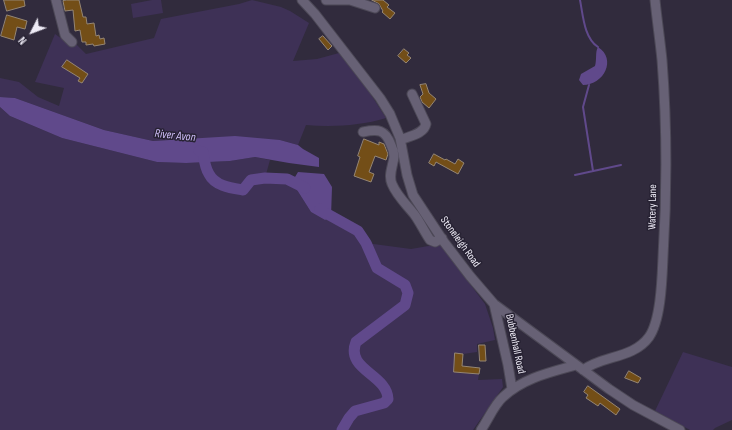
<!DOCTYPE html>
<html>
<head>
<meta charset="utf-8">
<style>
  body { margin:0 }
  #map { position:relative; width:732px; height:430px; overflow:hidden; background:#312b3d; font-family:"Sofia Sans Condensed",sans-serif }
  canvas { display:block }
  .north { position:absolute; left:12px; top:12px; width:40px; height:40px; -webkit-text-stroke:3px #272233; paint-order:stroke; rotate:228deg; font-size:11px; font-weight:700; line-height:16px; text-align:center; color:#eeebf6 }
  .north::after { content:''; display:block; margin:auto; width:14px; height:18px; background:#eeebf6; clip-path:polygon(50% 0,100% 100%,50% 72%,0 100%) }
</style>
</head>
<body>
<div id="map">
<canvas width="732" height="430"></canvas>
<div class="north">N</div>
</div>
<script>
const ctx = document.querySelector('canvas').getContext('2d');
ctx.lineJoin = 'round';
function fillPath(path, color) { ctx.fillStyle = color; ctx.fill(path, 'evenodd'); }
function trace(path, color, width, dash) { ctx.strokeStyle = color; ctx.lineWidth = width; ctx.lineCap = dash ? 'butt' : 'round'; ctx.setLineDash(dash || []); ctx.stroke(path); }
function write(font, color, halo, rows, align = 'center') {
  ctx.font = font + ' "Sofia Sans Condensed",sans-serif'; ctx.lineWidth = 3; ctx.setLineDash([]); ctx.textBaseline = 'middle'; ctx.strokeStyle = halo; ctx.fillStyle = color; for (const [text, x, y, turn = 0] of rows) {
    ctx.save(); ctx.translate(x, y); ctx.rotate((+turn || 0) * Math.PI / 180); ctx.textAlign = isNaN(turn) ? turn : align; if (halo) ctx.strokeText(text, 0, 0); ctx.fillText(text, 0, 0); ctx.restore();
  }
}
fillPath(new Path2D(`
  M152,0h9l2,13 -30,5 -2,-14z
  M252,0l29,7 9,4 19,12 -16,38 24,-2 22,-6 29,37 18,28c-26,8 -54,9 -80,7l-8,20 -18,-5 -90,-1 -37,2 -49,-11 -89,-32 -15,-1v-19l19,4 19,15 21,9 5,-18 -29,-6 20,-48 14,10 4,-3 13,13 68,-16 7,-19 78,-15z
  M0,107l10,9 52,22 95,24 29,1 44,-2 25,-4 15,3 -5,18 22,1 5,3 19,30 14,8 6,-3 27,14 8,12 45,6 29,-5 45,60 8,24 2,12 -18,4v8l-14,2 -7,-1 -2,19 25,2 -1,6 24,-1 1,8 -30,43h-473z
  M683,352l49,15v53l-17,8 -2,2h-23l-35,-19z`), '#3e3156');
fillPath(new Path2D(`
  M598,47c19,12 6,38 -15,38l-4,-5 2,-6 14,-8c2,-7 0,-14 3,-19z
  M0,97l15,1 89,32 49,11 82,-5 45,4 18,5 5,4 16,9v9l-30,-4 -34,-6 -25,4 -44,2 -29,-1 -95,-24 -52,-22 -10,-9z
  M298,172l26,2 8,13 -1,30 -6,3 -14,-8 -19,-30z`), '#60498b');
trace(new Path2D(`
  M580,0c3,15 4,38 18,47
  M589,85l-6,22 10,64
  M575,175l46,-10`), '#60498b', 2);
trace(new Path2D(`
  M199,151l4,1c1,7 2,16 6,22 6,12 22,14 34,16l8,-10 14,-2 22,1 18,9
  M320,209l2,2 36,20 8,12 11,25 28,17 3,8 -3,12 -49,37c-11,28 31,32 32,57l-4,4 -29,8 -6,7 -7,12`), '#60498b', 11);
const building = new Path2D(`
  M4,0h20l1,6 -18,5z
  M67,0h12l4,17h3l1,7 7,-1 2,13 3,-1 1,4 4,-1 1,6 -11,2 -1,-2 -7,1v-3h-4l-2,-12 -5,1 -2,-21 -8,1 -2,-10z
  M372,0h11l6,5 -2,2 8,6 -5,6 -8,-7 1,-1 -4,-7z
  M7,15l20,6 -2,8 -8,-2 -3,13 -13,-4z
  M323,36l9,10 -4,4 -9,-11z
  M404,49l5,4 -2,2 4,3 -5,5 -8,-7z
  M67,60l21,14 -6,9 -4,-2 2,-3 -18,-11z
  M426,84l3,9 7,6 -7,9 -7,-6 -2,-5 3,-3 -3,-9z
  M364,139l15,6v-3l5,2 4,10 -2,6 -11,-4 -6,16 5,2 -3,8 -17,-6 6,-19 -2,-1z
  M434,154l11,6 1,-1 9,5 3,-5 6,4 -6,11 -22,-12 -2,4 -5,-3z
  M479,345h6l1,16h-6z
  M455,353l8,1 -1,12 18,2 -1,6 -25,-2z
  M629,371l12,7 -3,5 -13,-5z
  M588,386l32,23 -4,6 -16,-12 -2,3 -12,-8 2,-3 -4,-3z`);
fillPath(building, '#734e17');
trace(building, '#958674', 1);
const minor = new Path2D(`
  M56,0l9,35 7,7
  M302,0l13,14 65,84 10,16 10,24 7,37 6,20 31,47 26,34 24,28 115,85 24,16 47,25
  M326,0h23
  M350,0l25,8
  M363,132c15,-3 22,-3 28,13 2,4 3,8 3,12 -1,9 -6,18 -2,27 5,12 14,20 22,30 6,8 10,17 16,26l5,2 7,-4
  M401,140c8,-4 23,-6 25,-16l-14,-30
  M494,304l14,61 4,24
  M583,370c20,-15 50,-11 66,-33 12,-17 13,-58 14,-80 4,-65 4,-132 -1,-197 -2,-20 -5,-40 -7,-60
  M481,430c7,-10 13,-25 22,-33 20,-19 48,-25 73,-32`);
trace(minor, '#4c4856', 11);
trace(minor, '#676175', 9);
write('11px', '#eeebf6', '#272233', [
  ["Watery Lane",653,207,-89],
  ["Stoneleigh Road",460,242,54],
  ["Bubbenhall Road",515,344,78]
]);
write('italic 12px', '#d0bff9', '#272233', [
  ["River Avon",175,136,6]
]);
</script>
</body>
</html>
